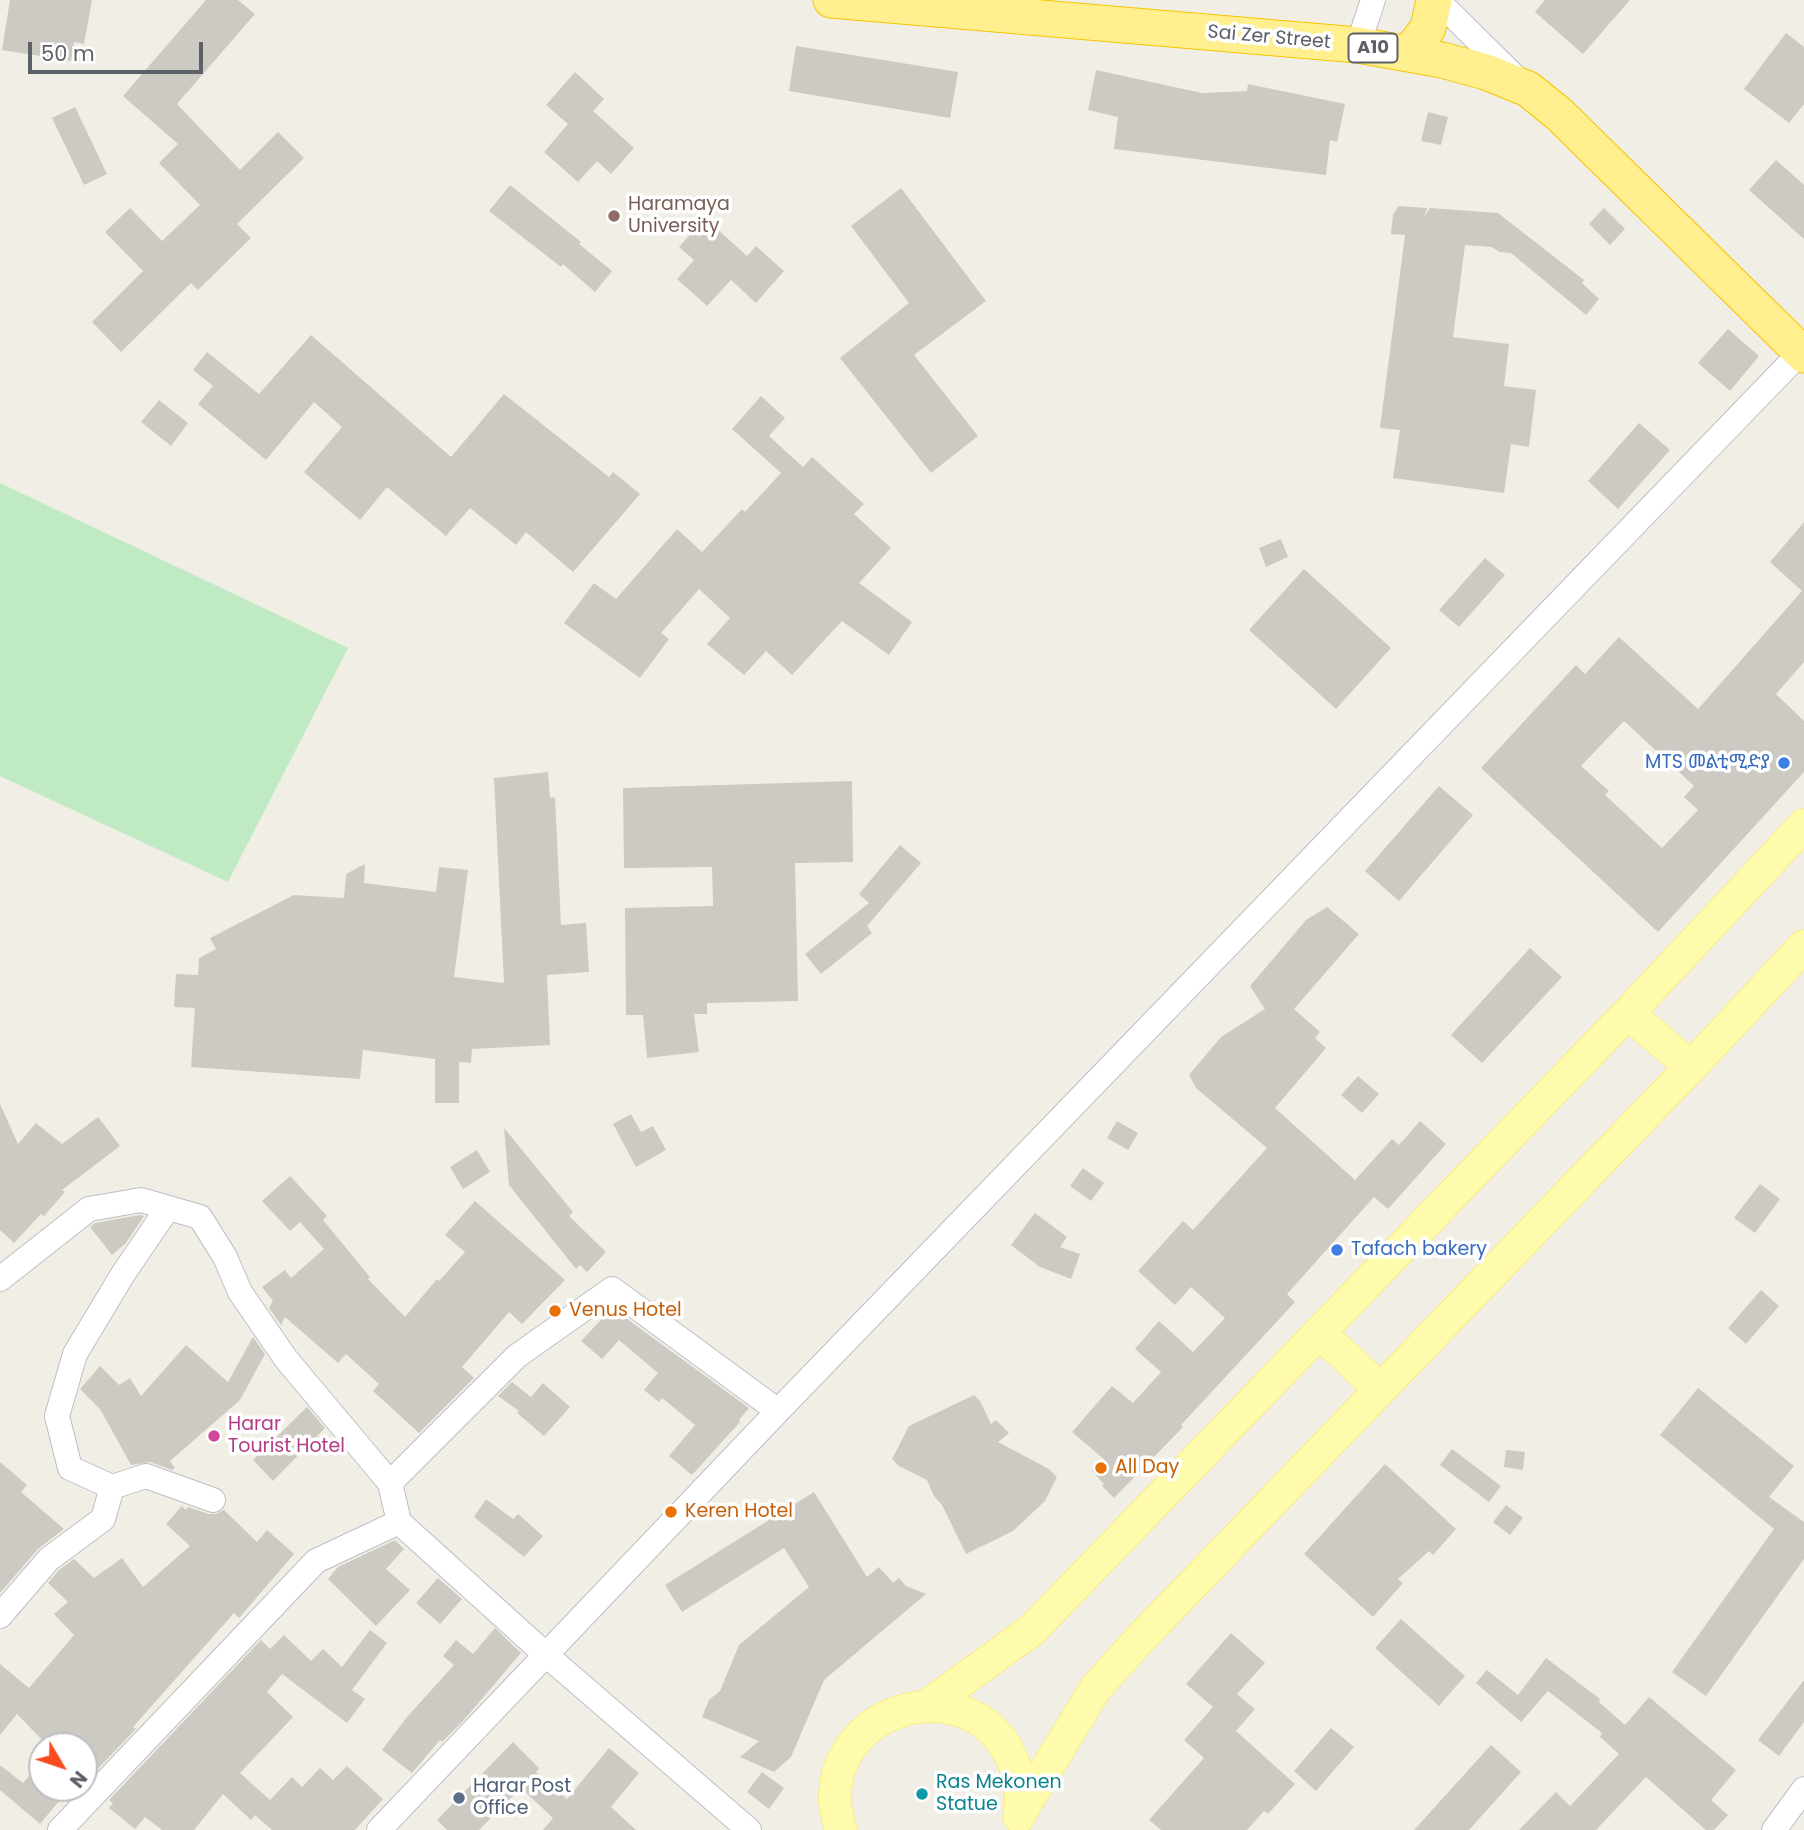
<!DOCTYPE html>
<html>
<head>
<meta charset="utf-8">
<style>
  body { margin:0 }
  #map { position:relative; width:1804px; height:1830px; overflow:hidden; background:#f1efe5; font-family:Poppins,sans-serif }
  canvas { display:block }
  .north { position:absolute; left:28px; top:1732px; width:70px; height:70px; box-sizing:border-box; background:#fff; border:2px solid #bebfc2; border-radius:50%; rotate:129deg; font-size:19px; font-weight:700; line-height:28px; text-align:center; color:#5d6067 }
  .north::after { content:''; display:block; margin:auto; width:24px; height:32px; background:#fa4b21; clip-path:polygon(50% 0,100% 100%,50% 72%,0 100%) }
  .scale { position:absolute; left:28px; top:42px; width:175px; height:32px; box-sizing:border-box; border:4px solid #5d6067; border-top:0; padding-left:9px; font-size:21px; line-height:24px; white-space:nowrap; color:#5d6067; -webkit-text-stroke:5px #fff; paint-order:stroke }
</style>
</head>
<body>
<div id="map">
<canvas width="1804" height="1830"></canvas>
<div class="north">N</div>
<div class="scale">50 m</div>
</div>
<script>
const ctx = document.querySelector('canvas').getContext('2d');
ctx.lineJoin = 'round';
function fillPath(path, color) { ctx.fillStyle = color; ctx.fill(path, 'evenodd'); }
function trace(path, color, width, dash) { ctx.strokeStyle = color; ctx.lineWidth = width; ctx.lineCap = dash ? 'butt' : 'round'; ctx.setLineDash(dash || []); ctx.stroke(path); }
function write(font, color, halo, rows, align = 'center') {
  ctx.font = font + ' Poppins,"Noto Sans Ethiopic",sans-serif'; ctx.lineWidth = 7; ctx.setLineDash([]); ctx.textBaseline = 'middle'; ctx.strokeStyle = halo; ctx.fillStyle = color; for (const [text, x, y, turn = 0] of rows) {
    ctx.save(); ctx.translate(x, y); ctx.rotate((+turn || 0) * Math.PI / 180); ctx.textAlign = isNaN(turn) ? turn : align; if (halo) ctx.strokeText(text, 0, 0); ctx.fillText(text, 0, 0); ctx.restore();
  }
}
fillPath(new Path2D(`
  M0,483l348,165 -120,234 -228,-106z`), '#bfeac4');
fillPath(new Path2D(`
  M10,0h82l-8,44 -10,-2 -3,19 -69,-11z
  M206,0h32l17,14 -78,90 63,66 38,-38 26,26 -67,66 14,14 -53,52 -7,-7 -70,69 -29,-30 51,-51 -38,-39 25,-24 32,33 38,-36 -41,-42 19,-19 -55,-48z
  M1545,0h85l-47,54 -48,-42z
  M1786,33l18,14v57l-15,19 -45,-34z
  M796,46l162,26 -8,46 -161,-27z
  M1096,70l106,23 45,-2 1,-7 97,20 -8,38 -7,-2 -4,35 -212,-26 4,-32 -30,-7z
  M575,72l29,27 -11,12 41,37 -23,26 -14,-13 -19,21 -34,-30 24,-28 -22,-19z
  M75,107l32,67 -23,11 -32,-67z
  M1428,112l20,5 -7,28 -20,-4z
  M1776,160l28,25v54l-55,-49z
  M510,185l71,57 -2,2 33,27 -17,21 -32,-28 -2,3 -72,-56z
  M901,188l85,113 -72,54 64,81 -47,37 -91,-115 69,-55 -58,-77z
  M1399,206l28,2 -3,9 6,-9 68,5 86,67 -2,3 17,16 -13,16 -75,-62 -12,-1 -7,-5 -27,-2 -12,92 56,7 -5,42 32,4 -7,57 -18,-3 -7,49 -111,-15 7,-48 -20,-2 25,-193 -14,-1 2,-20z
  M1604,208l21,21 -15,16 -21,-21z
  M705,218l42,38 9,-10 28,25 -28,32 -25,-23 -24,26 -30,-27 17,-19 -15,-13z
  M1728,329l31,27 -29,35 -32,-28z
  M311,335l140,122 53,-63 105,83 4,-5 27,22 -67,78 -47,-40 -10,13 -46,-37 -24,28 -59,-49 -27,33 -56,-48 38,-45 -28,-25 -48,58 -68,-56 15,-18 -20,-16 14,-18 52,42z
  M761,396l24,22 -16,18 34,31 9,-10 52,47 -10,10 37,34 -32,35 53,39 -23,33 -47,-34 -50,54 -26,-24 -22,24 -37,-31 23,-26 -31,-29 -38,44 8,6 -29,39 -76,-55 30,-40 22,16 61,-70 25,23 40,-43 3,3 36,-39 -49,-44z
  M159,400l29,23 -17,23 -30,-24z
  M1639,423l31,27 -52,59 -30,-28z
  M1804,522v140l-28,32 28,27v51l-146,160 -177,-164 95,-103 9,9 34,-37 79,72 104,-118 -32,-29zM1624,721l70,65 -10,11 14,13 -36,38 -57,-53 4,-4 -28,-25z
  M1281,539l7,18 -22,10 -7,-19z
  M1485,558l20,17 -46,52 -20,-17z
  M1304,569l87,79 -55,61 -87,-79z
  M548,772l2,26 5,-1 6,128 25,-2 3,49 -42,3 3,70 -78,4 -1,14 -12,-1v41h-24v-44l-72,-9 -3,29 -169,-12 4,-59 -21,-1 2,-33 22,1 1,-17 17,-9 -6,-11 84,-43 50,3 2,-24 19,-10 -1,19 72,9 3,-25 29,3 -14,107 50,6 -10,-205z
  M852,781l1,81 -58,1 3,138 -91,2v11h-13l5,38 -52,6 -4,-43h-17l-1,-107 88,-2 -1,-39 -88,1 -1,-80z
  M1439,786l34,29 -74,86 -34,-30z
  M900,845l21,18 -54,63 5,7 -51,41 -16,-20 64,-51 -10,-9z
  M1327,907l32,27 -65,75 26,23 -5,6 11,10 -51,60 80,72 37,-41 7,6 21,-24 26,23 -58,65 -14,-12 -87,97 8,8 -114,123 2,2 -69,71 -12,-12 2,-2 -12,-13 13,-11 -33,-28 40,-46 21,17 28,-31 -26,-23 24,-28 34,31 32,-34 -34,-31 -16,18 -37,-34 45,-50 10,9 74,-82 -71,-60 -7,-13 32,-38 44,-28 -15,-23 56,-66z
  M1530,948l32,29 -80,86 -31,-28z
  M1358,1076l21,18 -17,19 -21,-18z
  M0,1104l18,40 18,-21 26,21 36,-27 22,29 -58,44 3,2 -21,24 -3,-2 -27,29 -14,-13z
  M631,1114l10,18 12,-6 13,24 -30,17 -23,-43z
  M1117,1121l21,12 -10,17 -21,-12z
  M504,1128l69,84 -4,4 37,36 -19,20 -7,-7 -4,4 -67,-84z
  M477,1150l13,22 -27,17 -13,-22z
  M1083,1168l21,15 -13,18 -21,-15z
  M290,1176l37,40 -4,4 47,57 -2,2 37,38 32,-38 2,2 26,-29 -20,-17 30,-34 90,79 -43,44 -13,-12 -47,55 12,11 -55,55 -46,-42 6,-7 -33,-30 -8,9 -53,-46 -4,8 -12,-17 4,-7 -11,-14 23,-17 6,8 33,-29 -24,-27 -10,9 -28,-30z
  M1760,1184l20,15 -25,34 -21,-15z
  M1035,1213l32,24 -7,10 20,7 -9,25 -31,-12 -29,-22z
  M140,1215l4,1 -18,27 -14,12 -22,-28 5,-4z
  M1761,1290l18,16 -33,38 -18,-16z
  M612,1308l137,100 -10,12 1,2 -48,53 -23,-19 26,-31 -33,-27 -3,4 -15,-12 14,-17 -39,-33 -17,19 -21,-18z
  M253,1337l12,17 -25,46 -70,61 5,7 -3,2 -22,-8 -19,3 -31,-56 -20,-20 20,-23 19,19 11,-7 11,18 45,-51 42,37z
  M512,1382l19,15 12,-14 27,24 -26,29 -27,-23 2,-2 -21,-15z
  M1698,1388l96,78 -25,31 35,25v37l-98,137 -34,-24 102,-143 -114,-94z
  M974,1395l6,6 11,23 5,-4 13,13 -11,9 51,27 8,8 -12,24 -32,30 -47,23 -24,-49 -8,-9 -7,-16 -28,-14 -7,-7 17,-33z
  M307,1407l18,21 -52,53 -20,-21z
  M1452,1449l49,37 -12,16 -49,-37z
  M1506,1450l19,2 -2,18 -19,-3z
  M0,1462l27,23 -6,7 43,37 -26,20 -38,44z
  M1385,1464l71,65 -23,26 -4,-4 -31,28 5,4 -30,34 -69,-63z
  M814,1492l53,85 12,-10 14,16 6,-5 7,8 20,8 -102,86 -33,77 -17,15 -34,-15 19,-16 -57,-24 7,-17 11,-9 19,-46 70,-58 -25,-39 -102,64 -17,-27z
  M486,1499l27,20 5,-5 25,22 -19,21 -50,-40z
  M1506,1505l17,13 -13,17 -17,-13z
  M182,1506l4,4 2,-3 21,7h7l8,-4 33,32 10,-12 27,24 -55,64 -5,-5 -101,114 3,2 -49,51 -3,-2v-32h-36l-31,-32 -17,21v-71l29,24 45,-53 -20,-21 14,-12 -20,-19 11,-13 15,-11 20,19 28,-20 21,29 47,-41 -24,-22z
  M395,1540l9,9 -18,20 24,21 -34,36 -48,-47 10,-12z
  M438,1578l24,21 -22,25 -24,-21z
  M1401,1619l64,57 -26,30 -64,-58z
  M495,1628l26,25 -58,68 -21,21 -2,-2 -28,33 -30,-23 25,-33 47,-52 -11,-9 13,-16 17,14z
  M370,1630l17,13 -35,47 13,9 -18,24 -65,-49 -15,18 26,25 -53,56 30,27 22,-23 10,10 18,-19 13,12 14,-14 36,33 -28,31h-83l-17,-15 -4,5 -28,-26 -29,36h-32l-17,-13 -10,12 -26,-21 4,-5 -4,-3 152,-160 9,9 14,-14 27,26 12,-12 19,18z
  M1231,1633l34,30 -28,31 18,15 -19,22 59,53 -27,30 -4,-3 -17,19h-86l-12,-10 55,-62 -20,-18 29,-33 -27,-23z
  M1546,1658l54,41 -1,3 26,23 24,-28 87,73 -25,30 17,15 -14,15h-8l-60,-53 -50,53h-77l37,-38 14,14 49,-52 -19,-17 2,-4 -54,-42 -27,31 -45,-39 11,-13 31,25z
  M1804,1680v42l-25,34 -21,-16z
  M1331,1728l23,19 -38,44 -22,-20z
  M513,1742l26,26 -3,4 31,27 42,-51 30,25 -28,34 25,23h-93l10,-12 -32,-30 -42,42h-32l-10,-10z
  M1491,1745l30,27 -52,58h-55z
  M42,1761v27h28l-30,36 -40,-34v-25l23,18z
  M762,1772l22,16 -15,21 -22,-17z`), '#cccac2');
const minor = new Path2D(`
  M1437,0l80,79
  M1358,45l15,-45
  M168,1208l-45,66 -48,80 -18,62 13,52 42,19 34,-11 67,24
  M0,1279l89,-70 52,-9 59,17 25,40 15,35 46,67 104,124 9,39 146,132 204,176
  M390,1483l127,-127 95,-67 166,122
  M0,1616l49,-57 54,-40 9,-32
  M60,1830l256,-269 83,-39
  M379,1830l399,-419 1023,-1059
  M1774,1830l30,-41`);
const major = new Path2D(`
  M1628,1013l63,54
  M1319,1332l61,57
  M928,1705l104,-75 596,-617 176,-188
  M1020,1813l75,-124 43,-48 553,-574 113,-121
  M841,1830c-2,-8 -5,-18 -6,-26 -5,-103 143,-137 179,-40 6,17 9,35 5,53`);
const highway = new Path2D(`
  M831,0l527,45 84,15 44,12 42,17 31,25 245,241
  M1409,53l19,-25 6,-28`);
trace(minor, '#bdbec5', 26);
trace(major, '#ffe250', 33);
trace(highway, '#f6c500', 37);
trace(minor, '#fff', 24);
trace(major, '#fffbac', 32);
trace(highway, '#ffef8e', 35);
for (const [x, y, r, color] of [
  [614,216,7,"#8d6e63"],
  [1784,763,7,"#3f7fe0"],
  [1337,1250,7,"#3f7fe0"],
  [555,1311,7,"#e8710a"],
  [214,1436,7,"#d1479c"],
  [1101,1468,7,"#e8710a"],
  [671,1512,7,"#e8710a"],
  [922,1794,7,"#0f9aa8"],
  [459,1798,7,"#5c6f8a"]
]) { const dot = new Path2D(); dot.arc(x, y, r, 0, 2 * Math.PI); ctx.fillStyle = color; ctx.fill(dot); trace(dot, '#fff', 2.5); }
for (const [x, y, w] of [
  [1373,48,49]
]) { const box = new Path2D(); box.roundRect(x - w / 2, y - 14.5, w, 29, 5); ctx.fillStyle = '#fff'; ctx.fill(box); trace(box, '#5d6067', 2); }
write('bold 18px', '#5d6067', null, [
  ["A10",1373,48]
]);
write('19px', '#5d6067', '#fff', [
  ["Sai Zer Street",1269,38,5]
]);
write('19px', '#785e54', '#fff', [
  ["Haramaya",628,205],
  ["University",628,227]
], 'left');
write('19px', '#366cbe', '#fff', [
  ["MTS መልቲሚድያ",1770,763],
  ["Tafach bakery",1351,1250,"left"]
], 'right');
write('19px', '#c56008', '#fff', [
  ["Venus Hotel",569,1311],
  ["All Day",1115,1468],
  ["Keren Hotel",685,1512]
], 'left');
write('19px', '#b23c85', '#fff', [
  ["Harar",228,1425],
  ["Tourist Hotel",228,1447]
], 'left');
write('19px', '#0d838f', '#fff', [
  ["Ras Mekonen",936,1783],
  ["Statue",936,1805]
], 'left');
write('19px', '#4e5e75', '#fff', [
  ["Harar Post",473,1787],
  ["Office",473,1809]
], 'left');
</script>
</body>
</html>
